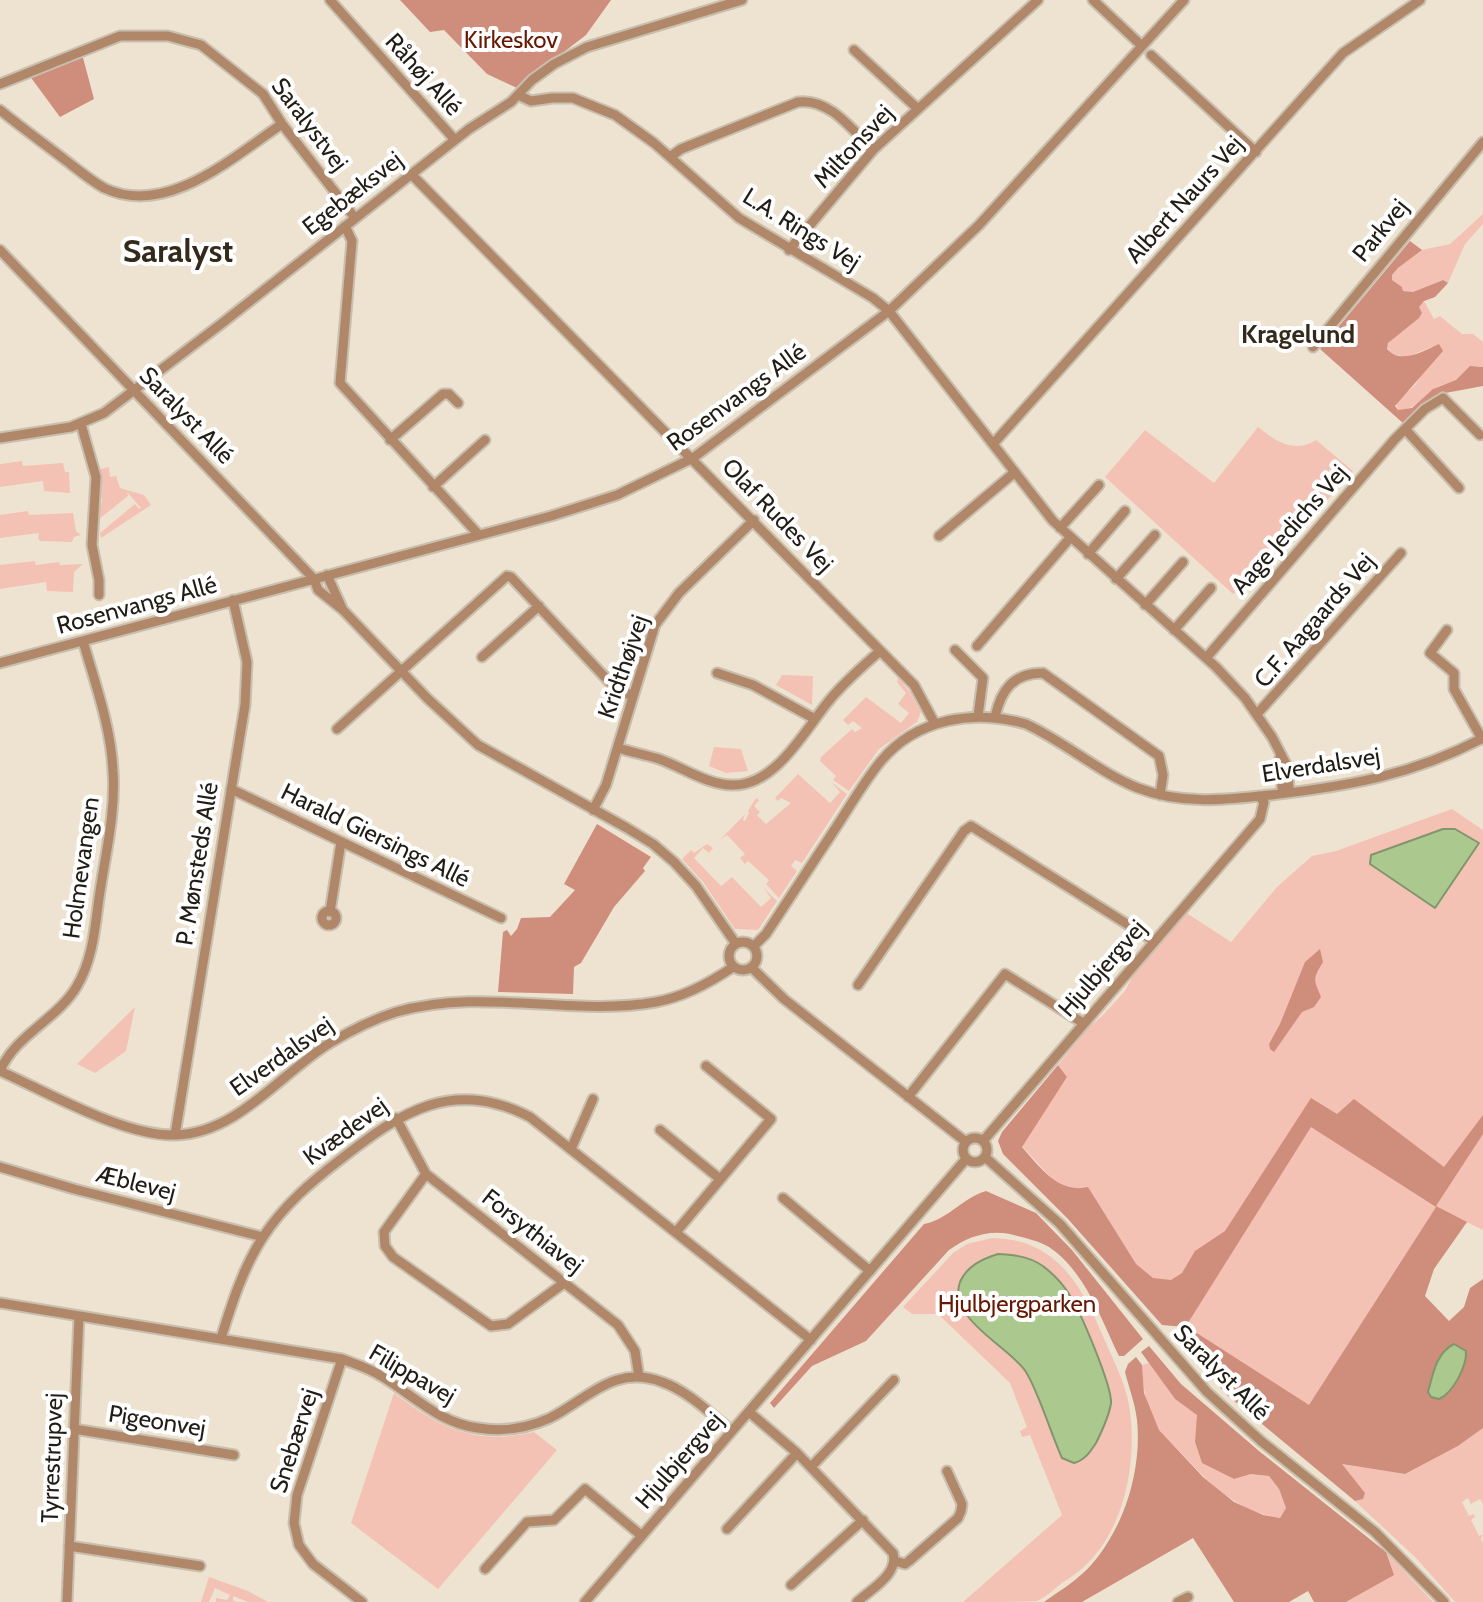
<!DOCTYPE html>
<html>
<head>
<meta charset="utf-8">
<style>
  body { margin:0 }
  canvas { display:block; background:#eee3d0 }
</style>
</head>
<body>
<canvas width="1483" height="1602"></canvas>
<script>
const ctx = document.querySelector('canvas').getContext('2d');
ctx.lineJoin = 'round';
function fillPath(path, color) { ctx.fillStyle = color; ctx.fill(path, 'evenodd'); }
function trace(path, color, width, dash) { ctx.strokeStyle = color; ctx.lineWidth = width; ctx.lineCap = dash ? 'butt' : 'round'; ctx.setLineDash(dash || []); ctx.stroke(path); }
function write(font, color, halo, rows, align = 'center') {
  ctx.font = font + ' Cabin,sans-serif'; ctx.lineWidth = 8; ctx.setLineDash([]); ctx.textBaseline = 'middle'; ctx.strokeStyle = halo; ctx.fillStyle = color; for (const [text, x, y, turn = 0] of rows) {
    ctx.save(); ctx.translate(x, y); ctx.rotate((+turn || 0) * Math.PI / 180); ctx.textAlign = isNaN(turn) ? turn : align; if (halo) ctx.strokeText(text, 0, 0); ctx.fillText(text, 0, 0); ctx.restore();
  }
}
fillPath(new Path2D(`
  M1483,214v10l-18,20 -17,39 -6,-3 -29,12 -10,-1 -1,-4 -10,-7v-5l6,-7 24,-18 28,-6z
  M1424,301l10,18 6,-3 22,18h11l10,8v25c-15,-4 -16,7 -27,13 -6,4 -13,4 -19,7 -14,8 -21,24 -39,23l-2,-7 20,-19 23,-40 -32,13 -16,-3 -5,-8z
  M1258,427c17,14 37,27 58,13l37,31 -95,107 -25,16 -128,-117 40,-47 69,53z
  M22,461l1,5 40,-3 2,9h4l1,21 -26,-2 -1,-10 -43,6v-23z
  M109,467l1,10 6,-1 4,12 24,7 7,10 -50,33 -1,-5 35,-29 4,5 2,-1 -14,-16 1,4 -30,24 4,-20 -4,-26 3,-5z
  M28,511l1,4 44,-2 3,18 5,4 -7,2 -2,5 -32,-1 -2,-3 1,-5 -39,5v-23z
  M35,561l1,4 23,-3 1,3 23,-1 -9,8 -1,20 -26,-1 -1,-9 -46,7v-24z
  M782,675l31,1 -1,29 -36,-20z
  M898,678l12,14 11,20 -4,10 -38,27 -30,42 -16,-11 3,-4 -16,-15 1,-4 31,-28 3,3 7,-4 -9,-7 -5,4 -5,-5 23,-23 35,26 8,-10 -11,-9 8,-11 -9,-11z
  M714,747l27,2 7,22 -22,2 -17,-7z
  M798,774l32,29 10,-11 -9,-10 16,12 -45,69 -7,-3 -4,6 6,5 -18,27 -13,-14 3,-4 -21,-19 -3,3 -5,-6 5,-4 -18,-19 -7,5 25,-26 -2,6 2,1 4,-8 -1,-2 8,-13 3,2 -5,6 6,6 -3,3 9,9 25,-21 -10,-5 -3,3 -3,-3z
  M1452,809l31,21v400l-47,-23 -127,199 -123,-80 -164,-180 45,-69 -9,-12 31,-38 12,-10 24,-26 9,-17 51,-62 46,30 46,-55 35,-31 24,-5z
  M707,844l6,4 -4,5 -6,-5 -9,10 27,28 11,-9 29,30 10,-9 -8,-11 14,14 -19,29 -23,-1 -32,-47 -21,-23 9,-9 3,3z
  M135,1007l-9,44 -31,22 -18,-9z
  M992,1238c63,1 89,45 111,98 9,22 22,45 26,69 9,52 -3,122 -43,160 -7,7 -16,12 -24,18 -8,6 -17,15 -25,18 -12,1 -58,1 -74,1l99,-87 -32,-80 -8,2 -2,-6 7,-4 -17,-44 -72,-69h-26l-9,-7 50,-54 14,-9z
  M1149,1363l26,36 23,16 -3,27 7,21 32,16 17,-5 18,2 10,13 7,19 -6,10c-42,-6 -70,-34 -98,-64 -7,-8 -16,-15 -22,-23 -14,-19 -17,-44 -18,-66z
  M394,1393c46,35 81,53 140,39l23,18 -119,139 -87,-66z
  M1483,1428v76l-3,-5 -9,5 -3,-6 -6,4 7,14 5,-2 1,3 -4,3 8,16 4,-2 -2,5 2,4v59h-28l-39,-44 -61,-57 8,-2 -22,-35 64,10 53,-28z
  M1386,1552l47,50h-87l47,-27z
  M209,1577l39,14 20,11h-20l-15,-6v5l5,1h-22v-4l11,2 3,-5 -15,-7 -6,14h-8z`), '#f4c2b5');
fillPath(new Path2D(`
  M400,0h211l-25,35 -69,53 -30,-14 -43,-44 -14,2z
  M82,54l12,45 -34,18 -31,-42z
  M1410,241l12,9 -24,18 -6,7v5l10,7 1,4 10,1 30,-12 5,3 -13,14 -11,4 -5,6 3,6 -3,5 -31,25 -1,6c14,16 36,2 52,-5l4,7 -48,55 3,4 14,-2 21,-19 23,-9 14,-14 13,1v19l-43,8 -36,30 -84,-75z
  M597,824l54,33 -8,11 2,3 -31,36 -33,56 -7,4 -1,27 -75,-2 5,-60 4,-2 4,6 6,-7 4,-11 29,-1 25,-27 -11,-6z
  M1320,949l3,13c-11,18 -9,17 -2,35l-7,10 -12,5 -28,40 -4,-3 -1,-5 11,-20 25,-62z
  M1058,1065l9,12 -45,70c18,20 36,47 66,40l48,77 17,14 18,2 11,-7 13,-22 30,-20 86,-133 26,16 17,-15 90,68 39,-52v19l-47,72 31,16 -33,47 -9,27 24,25 15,-14 6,-19 13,-9v149l-25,18 -53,28 -63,-10 23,29 -2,6 -8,2 -128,-106 -49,-55 7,-13 -23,-2 -94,-106 -65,-65 -5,-13 4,-9zM1311,1127l125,80 -127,198 -123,-79z
  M986,1191l50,22 36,37 71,89 -19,17h-5c-18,-37 -34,-85 -70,-109 -10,-6 -24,-9 -35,-12 -24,-6 -45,1 -65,15l-83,91 -54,25 -38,42 -4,-5 154,-179c25,-5 38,-26 62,-33z
  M1149,1346l32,38 78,67 127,101 8,23 -48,27h-32l-6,-11 -19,11h-55l-41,-64 -111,64h-38c17,-12 35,-23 48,-38 33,-38 50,-95 45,-144 -2,-17 -8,-32 -12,-48l3,-8 8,-7 6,8 2,28 15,37 44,47 31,25 29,13 17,3 6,-10 -7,-19 -10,-13 -18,-2 -17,5 -32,-16 -7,-21 2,-27 -22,-16 -34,-47z`), '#cf8d7c');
const water = new Path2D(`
  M1443,829h12l24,14 -44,65 -65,-44 1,-9z
  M998,1254c19,1 36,3 51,17 7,6 15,15 20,23 11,16 43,92 42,109 -2,14 -9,28 -15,40 -6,9 -11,17 -22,20l-12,-5c-11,-24 -23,-65 -36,-86 -16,-25 -79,-53 -66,-90 7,-16 22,-23 38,-28z
  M1454,1344l12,7c1,15 -13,42 -27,48l-8,-2 -3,-5c5,-18 8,-39 26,-48z`);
fillPath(water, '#abc98f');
trace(water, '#82956b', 2);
const minor = new Path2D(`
  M330,0l125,140
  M1093,0l49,46
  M854,50l64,59
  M1151,55l105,97
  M0,84l120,-48h48l33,9 62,49 19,30 73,94
  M518,95l13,6 21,-3h21l42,17 39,28 85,75 134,80 16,13 164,210 163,146 29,31 27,39 15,29 2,22 -3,5
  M0,110c21,17 43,33 64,49 13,10 26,21 40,29 63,30 130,-32 178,-64
  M670,157l11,-8 117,-47c32,-4 54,28 75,48
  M411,174l503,511 21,39
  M345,226l7,15 -12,142 138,151
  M0,250l314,329 4,11 25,20 84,88 51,47 149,83 26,16 21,18 22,24 40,58
  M789,250l84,-100 165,-150
  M1313,347l170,-205
  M81,424l15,53 -4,68 7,35v15
  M1405,429l54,59
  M0,438l71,-11 33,-14 117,-89 248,-195 42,-27 21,-22 22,-16 33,-17 155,-47
  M390,440l53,-46h6l9,9
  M993,444l350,-391 77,-53
  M433,487l52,-47
  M1060,528l39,-43
  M939,536l76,-64
  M1088,554l37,-43
  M327,575l15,33
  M1116,579l39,-44
  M1145,605l38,-43
  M1174,630l37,-42
  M1447,630l-17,23 24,20v16l28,50
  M977,646l93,-108
  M955,650l28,28 -5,38
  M482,657l57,-51
  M1206,658l189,-219 30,-30 18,-11 37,37
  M0,663l551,-147 66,-21 76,-37 196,-147 90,-86 205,-225
  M717,673l36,12 62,34
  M1257,714l144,-161
  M995,717c6,-27 18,-44 48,-44l116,83 4,19 -3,20
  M337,729l170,-153 4,1 105,112 8,5h10
  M618,748c13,4 28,7 41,11 23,8 50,27 75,26 42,0 71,-55 94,-83 15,-19 34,-35 52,-51
  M1280,757l2,31 4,5
  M231,789l270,129
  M593,810l13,-25 49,-160 24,-32 75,-73
  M322 918a7 7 0 1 1 14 0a7 7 0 1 1-14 0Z
  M330,912l11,-70
  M729 956a14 14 0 1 1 28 0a14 14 0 1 1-28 0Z
  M754,946l12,-12c22,-34 45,-68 67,-102 16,-24 30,-49 48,-71 36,-43 94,-52 145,-37 39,18 72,48 112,64 44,17 88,12 133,7 78,-9 142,-20 212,-57
  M752,968l32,31 182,143
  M858,985l106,-154 7,-5 183,115
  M0,1071c47,21 125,66 176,64 62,-2 105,-62 154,-92 20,-12 44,-24 66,-31 88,-25 174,5 260,-10 27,-5 55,-20 77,-35
  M0,1071c15,-36 58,-52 77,-85 16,-27 18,-59 22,-88 6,-42 17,-85 14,-127 -2,-44 -18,-88 -30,-130
  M908,1097l97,-123 78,49
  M396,1118l30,56 192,151 17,26 4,26
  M660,1130l60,49
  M175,1135l70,-430 2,-43 -14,-62
  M963 1150a12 12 0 1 1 24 0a12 12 0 1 1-24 0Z
  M983,1141l277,-322 4,-17 -5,-6
  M571,1149l22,-50
  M985,1157l75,67 147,168 54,49 114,91 69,70
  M0,1167l74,22 189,48
  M426,1174l-42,58 1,14 8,11 98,69 17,-2 56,-41
  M783,1198l87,73
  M676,1232l95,-113 -65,-53
  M0,1303l342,56c13,5 27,9 39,17 32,19 58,47 97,52 24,4 50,0 72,-10 38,-19 64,-54 112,-36 26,9 49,32 70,49
  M221,1338c11,-35 22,-70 42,-101 21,-32 48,-55 78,-78 60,-47 112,-82 189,-42l281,223
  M342,1359l-45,136 -3,28 5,22 14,19 49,38
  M749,1412l48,41 96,100c6,21 -22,36 -36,49
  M74,1429l160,26
  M811,1467l83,-87
  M727,1529l70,-76
  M69,1546l131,20
  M895,1561l10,3 4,-3 49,-43 3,-7 1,-7 -15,-33
  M485,1569l42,-47 27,-2 31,-31 57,47
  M791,1585l72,-65
  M67,1602l12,-286
  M585,1602l381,-443
  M1178,1602l10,-5`);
trace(minor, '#c9bfaf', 13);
trace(minor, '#b08869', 9);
write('24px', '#671803', '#fff', [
  ["Kirkeskov",511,41],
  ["Hjulbjergparken",1017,1305]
]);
write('24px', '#211d16', '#fff', [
  ["Råhøj Allé",423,75,48],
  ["Saralystvej",309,125,53],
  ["Miltonsvej",854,147,-47],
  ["Egebæksvej",353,194,-38],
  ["Albert Naurs Vej",1185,200,-48],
  ["L.A. Rings Vej",801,230,32],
  ["Parkvej",1381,231,-51],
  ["Rosenvangs Allé",737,398,-36],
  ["Saralyst Allé",186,416,46],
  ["Olaf Rudes Vej",777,516,46],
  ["Aage Jedichs Vej",1290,530,-49],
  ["Rosenvangs Allé",137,606,-15],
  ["C.F. Aagaards Vej",1315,621,-49],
  ["Kridthøjvej",624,667,-71],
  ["Elverdalsvej",1321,766,-9],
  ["Harald Giersings Allé",375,836,26],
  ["P. Mønsteds Allé",198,864,-81],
  ["Holmevangen",82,868,-82],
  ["Hjulbjergvej",1103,969,-49],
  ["Elverdalsvej",282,1057,-35],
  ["Kvædevej",346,1132,-36],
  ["Æblevej",136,1184,14],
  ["Forsythiavej",532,1232,38],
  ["Saralyst Allé",1221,1373,45],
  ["Filippavej",412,1375,30],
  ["Pigeonvej",157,1422,9],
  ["Snebærvej",295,1441,-72],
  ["Tyrrestrupvej",53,1458,-88],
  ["Hjulbjergvej",680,1461,-49]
]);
write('bold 26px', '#332a1b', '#fff', [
  ["Kragelund",1298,335]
]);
write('bold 32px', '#332a1b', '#fff', [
  ["Saralyst",178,253]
]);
</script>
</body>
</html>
